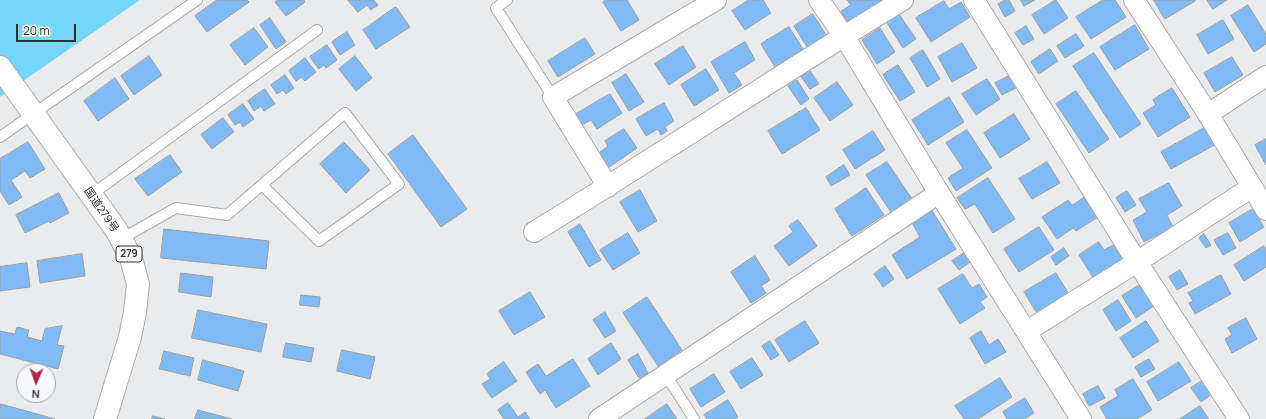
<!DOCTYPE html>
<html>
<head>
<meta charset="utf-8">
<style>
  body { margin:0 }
  #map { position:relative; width:1266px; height:419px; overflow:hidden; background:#eaebed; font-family:Manrope,sans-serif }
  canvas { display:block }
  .north { position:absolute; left:16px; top:363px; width:40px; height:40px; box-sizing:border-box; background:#f7f8fa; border:1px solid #a7a8aa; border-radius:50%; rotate:182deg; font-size:11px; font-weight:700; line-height:16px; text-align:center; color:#303131 }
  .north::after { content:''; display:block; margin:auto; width:14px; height:18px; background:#b52347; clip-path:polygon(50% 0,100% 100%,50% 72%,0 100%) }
  .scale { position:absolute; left:16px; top:24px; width:60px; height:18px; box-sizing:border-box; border:2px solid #303131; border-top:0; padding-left:5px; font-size:12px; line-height:14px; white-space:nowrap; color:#303131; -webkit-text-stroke:3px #f7f8fa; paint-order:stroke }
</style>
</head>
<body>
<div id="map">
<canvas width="1266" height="419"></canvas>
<div class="north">N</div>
<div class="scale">20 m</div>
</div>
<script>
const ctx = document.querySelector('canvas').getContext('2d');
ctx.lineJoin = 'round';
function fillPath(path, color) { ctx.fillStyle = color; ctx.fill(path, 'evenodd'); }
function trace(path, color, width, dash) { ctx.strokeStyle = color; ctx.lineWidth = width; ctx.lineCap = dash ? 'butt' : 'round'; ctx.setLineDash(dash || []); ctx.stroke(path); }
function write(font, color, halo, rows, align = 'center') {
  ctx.font = font + ' Manrope,"Noto Sans JP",sans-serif'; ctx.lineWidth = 3; ctx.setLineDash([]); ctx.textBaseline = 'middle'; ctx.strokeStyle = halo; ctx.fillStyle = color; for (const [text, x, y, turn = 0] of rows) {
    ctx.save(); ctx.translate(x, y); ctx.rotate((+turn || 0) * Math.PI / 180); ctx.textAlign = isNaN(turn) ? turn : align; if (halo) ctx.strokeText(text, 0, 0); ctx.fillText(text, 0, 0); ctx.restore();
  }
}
fillPath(new Path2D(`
  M0,0h140l-140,97z`), '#75d6fc');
const building = new Path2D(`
  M217,0h30l2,2 -42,30 -12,-16z
  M277,0h27l1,2 -19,14 -11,-14z
  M348,0h26l4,5 -7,5 -4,-5 -9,7z
  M606,0h21l12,20 -18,11 -18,-29z
  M749,0h14l8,13 -26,17 -13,-19z
  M847,0h36l-35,23 -7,-12 10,-6z
  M1006,0h3l6,11 -10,6 -7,-13z
  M1021,0h14l-11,6z
  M1056,0l12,18 -24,16 -12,-19z
  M1103,0h12l11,17 -35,22 -15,-22z
  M1154,0h41v1l-30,18z
  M1207,0h20l-14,9z
  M944,1l5,8 12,-7 9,15 -39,25 -15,-24z
  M1248,5l18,29v10l-12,8 -23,-36z
  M396,7l14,20 -34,22 -13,-19z
  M813,14l13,21 -19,12 -13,-21z
  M899,14l17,25 -13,9 -16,-25z
  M270,18l16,24 -10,7 -16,-24z
  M1223,20l11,19 -26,15 -11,-19z
  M1135,25l14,24 -34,21 -15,-23z
  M1026,26l8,13 -11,6 -8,-12z
  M789,27l14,22 -28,18 -14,-23z
  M254,28l14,19 -23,18 -15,-20z
  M880,28l15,24 -18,12 -15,-24z
  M347,32l8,13 -15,10 -8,-13z
  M1076,34l8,12 -19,12 -8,-12z
  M585,38l10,16 -37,23 -10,-16z
  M745,42l10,18 -21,13 8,12 -13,8 -18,-31z
  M962,43l15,25 -25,14 -14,-25z
  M327,45l10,15 -11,8 -2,-3 -5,4 -9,-12z
  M683,46l13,21 -27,18 -14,-21z
  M1050,49l8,12 -19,13 -8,-12z
  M923,50l17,29 -13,8 -17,-29z
  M1094,53l47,71 -21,14 -47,-72z
  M149,56l13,19 -28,20 -13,-19z
  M355,56l17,22 -16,13 -17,-22z
  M1232,57l11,18 -28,17 -11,-19z
  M305,58l11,14 -11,9 -4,-4 -5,4 -7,-10z
  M898,65l17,27 -15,9 -17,-26z
  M808,68l11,16 -9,5 -11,-15z
  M706,69l13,21 -25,16 -13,-21z
  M626,74l18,28 -15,9 -17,-28z
  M285,75l9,13 -8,6 -3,-4 -6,4 -6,-9z
  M1011,75l7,12 -16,8 -7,-12z
  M115,78l14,21 -31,22 -14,-20z
  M987,79l13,20 -24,16 -14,-21z
  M797,80l12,19 -8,6 -13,-19z
  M837,82l16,23 -23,16 -16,-23z
  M1172,88l18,29 -32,20 -15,-24 13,-8 -3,-5z
  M265,89l10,15 -11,7 -3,-5 -7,5 -6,-10z
  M1076,91l33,48 -20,14 -33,-49z
  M610,94l12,19 -25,16 -6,-9 -9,5 -6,-11z
  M949,97l15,25 -36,23 -16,-25z
  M664,103l10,18 -9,6 2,4 -6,4 -3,-6 -12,7 -10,-17z
  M243,104l11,15 -11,8 -3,-5 -5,3 -7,-10z
  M806,108l14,22 -38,24 -14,-23z
  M1014,114l16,25 -30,19 -16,-25z
  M223,118l11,14 -22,17 -11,-14z
  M1208,126l10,17 -47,26 -10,-17z
  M624,129l13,19 -29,20 -9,-15 9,-7 -3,-5z
  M967,130l25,38 -36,23 -8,-13 15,-10 -17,-25z
  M873,131l12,19 -30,19 -12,-19z
  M413,135l54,74 -26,18 -53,-73z
  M1266,139v26l-11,-20z
  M28,142l17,27 -15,9 -5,-7 -14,9 11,17 -13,8 -9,-14v-32z
  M344,142l26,28 -24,23 -26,-29z
  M170,155l12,17 -34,24 -13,-17z
  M887,162l25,37 -21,13 -25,-37z
  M1047,162l13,21 -28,16 -13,-20z
  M844,165l6,10 -19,11 -5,-9z
  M988,178l27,41 -22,14 -18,-29 -10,5 -8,-11z
  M1169,183l13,23 -15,9 6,12 -29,15 -11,-22 14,-8 -8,-13z
  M866,188l18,27 -32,21 -17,-27z
  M640,190l17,31 -19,11 -18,-30z
  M1127,191l9,14 -11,7 -9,-14z
  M59,193l10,20 -19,10 -1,-2 -24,12 -9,-18z
  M1085,197l13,20 -22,14 -3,-3 -16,11 -15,-22 26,-17 4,5z
  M931,209l25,40 -49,30 -15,-24 28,-18 -9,-16z
  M1253,209l11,18 -24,15 -11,-19z
  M798,220l19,26 -28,20 -15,-20 19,-14 -4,-6z
  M580,224l21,36 -12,7 -21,-35z
  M1039,227l15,23 -35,22 -15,-23z
  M164,229l105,12 -3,28 -105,-11z
  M628,233l12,20 -27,17 -13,-20z
  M1228,233l8,15 -13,7 -9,-15z
  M1204,234l7,11 -5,3 -7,-10z
  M1099,242l5,8 9,-5 10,15 -29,19 -15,-24z
  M1264,246l2,4v17l-22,14 -10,-16z
  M1064,248l5,8 -13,9 -5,-8z
  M967,251l6,9 -14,10 -7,-9z
  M82,254l3,22 -45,7 -3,-22z
  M755,256l15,24 -9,6 5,7 -15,10 -20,-31z
  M27,263l3,24 -30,4v-24z
  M885,266l9,13 -11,8 -9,-13z
  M1180,270l8,14 -11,6 -8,-13z
  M181,273l32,4 -2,20 -32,-5z
  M1056,273l14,23 -32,19 -14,-23z
  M963,274l9,14 7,-4 8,13 -7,5 5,6 -25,16 -22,-35z
  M1221,275l10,19 -36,20 -6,-11 4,-2 -5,-8z
  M1141,284l14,21 -19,13 -14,-22z
  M530,292l15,25 -31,18 -15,-24z
  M301,295l19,2 -1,10 -19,-2z
  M647,297l35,53 -24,16 -35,-53z
  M1118,300l13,21 -15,10 -13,-21z
  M198,310l69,14 -6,28 -69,-14z
  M605,312l11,19 -11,7 -12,-18z
  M1246,318l11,21 -25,14 -7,-14 7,-4 -4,-7z
  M805,321l14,22 -30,19 -14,-22z
  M1146,321l13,20 -26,17 -13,-20z
  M62,326l-5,19 7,1 -6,23 -58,-15v-23l15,3 2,-7 12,3 -2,7 15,4 3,-12z
  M981,331l8,14 9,-6 8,13 -21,12 -15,-26z
  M770,341l9,14 -8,5 -9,-14z
  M286,343l28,5 -3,14 -28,-5z
  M611,343l10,16 -23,16 -10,-16z
  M342,350l33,7 -5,22 -33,-8z
  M164,351l30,7 -4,18 -30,-7z
  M638,354l10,19 -9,5 -11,-18z
  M752,358l11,17 -22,14 -11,-17z
  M573,359l17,27 -34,22 -11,-18 -5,4 -14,-22 12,-8 8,12z
  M1149,359l6,10 -14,8 -6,-10z
  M203,360l41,11 -6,20 -40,-11z
  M504,362l13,19 -25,17 -10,-14 8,-5 -3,-5z
  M1179,362l12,19 -33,20 -11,-19z
  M714,374l11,18 -24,15 -11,-18z
  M1000,378l12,19 -34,22h-14l-9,-13z
  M1133,379l19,31 -15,9h-30l-7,-12 18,-11 -3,-6z
  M1203,380l10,13 -12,9 -10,-14z
  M1098,386l7,12 -16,8 -6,-12z
  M1025,398l9,15 -9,6h-18l-4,-7z
  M728,400l10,17 -3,2h-28l-3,-4z
  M508,403l10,14 7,-5 5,7h-26l-6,-9z
  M1,404l54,15h-55z
  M667,404l10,15h-32z
  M1200,406l9,13h-29z
  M198,410l34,9h-37z
  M153,416l12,3h-13z`);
fillPath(building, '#80bbf7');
trace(building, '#9d9e9f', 1);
const service = new Path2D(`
  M507,0l-11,8 57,89
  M0,137l197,-137
  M91,195l226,-165
  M121,239l55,-31 51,7 118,-102 54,71 -80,57 -57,-56
  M666,375l28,44`);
const minor = new Path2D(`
  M819,0l25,36 95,157 142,226
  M974,0l163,262 102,157
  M1134,0l74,114 58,96
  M1208,114l58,-38
  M608,187l-55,-90 163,-97
  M534,232c124,-76 245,-157 369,-232
  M1027,331l110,-69 115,-75
  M599,419l340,-226`);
const trunk = new Path2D(`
  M0,67l117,164 14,27 7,26 -3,28 -5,25 -25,82`);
trace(service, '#aaabad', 12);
trace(minor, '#aaabad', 22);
trace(trunk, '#aaabad', 24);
trace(service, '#fff', 10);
trace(minor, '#fff', 20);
trace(trunk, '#fff', 22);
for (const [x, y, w] of [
  [129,254,26]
]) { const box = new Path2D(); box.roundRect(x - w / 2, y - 8, w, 16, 3); ctx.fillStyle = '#f7f8fa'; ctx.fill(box); trace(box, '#303131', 1); }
write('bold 10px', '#303131', null, [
  ["279",129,254]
]);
write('11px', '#303131', '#f7f8fa', [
  ["国道279号",101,210,55]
]);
</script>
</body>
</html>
